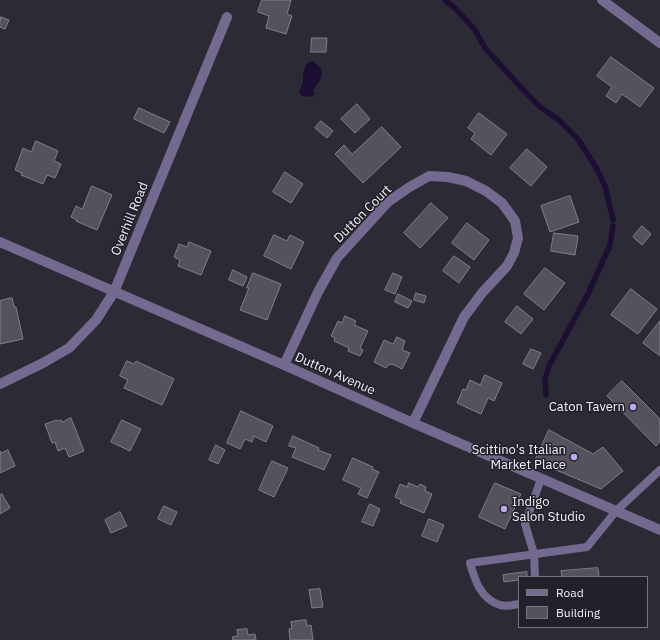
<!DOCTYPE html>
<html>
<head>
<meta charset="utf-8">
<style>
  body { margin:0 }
  #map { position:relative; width:660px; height:640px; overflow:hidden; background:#2c2a34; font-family:"IBM Plex Sans",sans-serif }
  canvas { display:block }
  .legend { position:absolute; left:518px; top:576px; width:130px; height:52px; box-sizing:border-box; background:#22202a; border:1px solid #76747d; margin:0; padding:5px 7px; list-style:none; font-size:12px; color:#f4f2f9 }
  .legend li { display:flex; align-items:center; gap:8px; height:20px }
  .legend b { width:20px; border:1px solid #76747d }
</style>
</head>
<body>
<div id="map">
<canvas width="660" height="640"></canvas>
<ul class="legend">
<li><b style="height:5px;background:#746a8f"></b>Road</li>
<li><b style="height:11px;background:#55525e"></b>Building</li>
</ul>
</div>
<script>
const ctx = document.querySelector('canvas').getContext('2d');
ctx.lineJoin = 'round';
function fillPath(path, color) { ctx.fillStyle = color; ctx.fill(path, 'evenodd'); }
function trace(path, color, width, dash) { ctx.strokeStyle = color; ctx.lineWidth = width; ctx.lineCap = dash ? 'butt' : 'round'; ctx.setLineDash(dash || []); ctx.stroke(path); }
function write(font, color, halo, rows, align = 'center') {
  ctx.font = font + ' "IBM Plex Sans",sans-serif'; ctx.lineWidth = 3; ctx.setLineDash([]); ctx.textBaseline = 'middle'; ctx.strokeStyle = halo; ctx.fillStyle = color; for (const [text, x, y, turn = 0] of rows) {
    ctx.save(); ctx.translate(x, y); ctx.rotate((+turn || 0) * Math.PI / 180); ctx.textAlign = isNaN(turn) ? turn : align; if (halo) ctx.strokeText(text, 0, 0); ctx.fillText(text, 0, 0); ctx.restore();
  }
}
fillPath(new Path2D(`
  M312,61c18,11 8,18 1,30l2,3 -2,3 -12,-1 -2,-5 4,-9v-9l4,-10z`), '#1c0f33');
trace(new Path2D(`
  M445,0l11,9 19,21 10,18 43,47 11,11 20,14 19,19 19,30 8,17 8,34
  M546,395l-1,-16 4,-13 39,-72 22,-49 3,-19`), '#1c0f33', 5.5);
const building = new Path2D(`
  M262,0h29l-4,14 5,2 -6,18 -20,-6 3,-12 -11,-4z
  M1,17l8,3 -4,9 -5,-2z
  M312,38h15l-1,14h-15z
  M611,57l43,31 -14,19 -18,-13 -6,9 -10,-7 6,-9 -15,-11z
  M357,104l13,15 -15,14 -14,-14z
  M139,108l31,14 -6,11 -30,-14z
  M479,113l28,21 -16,21 -20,-16 4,-6 -7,-5z
  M321,121l12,10 -6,7 -12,-10z
  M382,127l19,20 -38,36 -28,-29 9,-9 8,9z
  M36,141l22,10 -4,10 7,3 -6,14 -8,-3 -4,9 -22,-9 1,-2 -7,-3 8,-22 8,4z
  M527,149l20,18 -16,19 -21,-18z
  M285,172l18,12 -12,19 -18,-11z
  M92,186l20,9 -15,35 -21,-9 1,-1 -6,-3 5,-11 6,3z
  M570,196l9,26 -29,10 -9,-26z
  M431,203l17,15 -28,30 -16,-15z
  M467,223l22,17 -15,20 -22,-17z
  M642,226l9,8 -9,11 -9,-8z
  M554,233l24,3 -3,19 -24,-4z
  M274,235l13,6 3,-6 14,7 -13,27 -27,-13z
  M189,242l22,9 -10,24 -23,-9 2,-6 -6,-3 5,-13 8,3z
  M454,256l16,11 -11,16 -16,-12z
  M545,268l20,15 -21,27 -20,-16z
  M233,270l14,7 -4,9 -14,-6z
  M253,273l28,11 -14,36 -27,-10 9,-22h-2z
  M393,273l9,4 -7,17 -10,-4z
  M631,289l26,20 -19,25 -27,-19z
  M416,293l10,3 -2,7 -10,-3z
  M398,294l14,7 -4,7 -13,-6z
  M12,298l2,9h2l7,32 -23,5v-43z
  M517,306l16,13 -12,15 -16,-12z
  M345,316l11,5 -2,4 14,6 -8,17 3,2 -3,6 -12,-5 1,-3 -15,-7 1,-3 -4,-2 7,-15 4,2z
  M660,321v35l-17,-13z
  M397,337l8,4 -3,9 8,3 -8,16 -10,-5 -4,1 -2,3 -12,-6 10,-22 9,4z
  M531,349l10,4 -8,16 -10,-5z
  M127,361l7,3 2,-3 38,18 -12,26 -38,-17 4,-8 -8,-4z
  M485,375l17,8 -8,18 -6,-3 -7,16 -24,-11 6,-14 3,1 4,-10 10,5z
  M622,381l38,38v22l-4,5 -49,-50z
  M241,411l32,15 -7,16 -12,-6 -2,6 -7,-3 -5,10 -13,-6z
  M71,418l13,33 -15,6 -4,-9 -7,3 -3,-9 -3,1 -7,-19 12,-4 1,1 3,-1 1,2z
  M122,420l19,9 -11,22 -19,-9z
  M549,430l44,24 10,-7 20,24 -22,18 -66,-28z
  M293,436l26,12 -1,2 13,5 -7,15 -32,-13 4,-9 -7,-2z
  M216,445l9,5 -7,14 -9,-4z
  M8,450l7,16 -15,7v-22l1,2z
  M353,458l20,9 -1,2 7,3 -12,26 -9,-4 3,-6 -18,-8z
  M272,461l16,7 -14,29 -15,-7z
  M409,483l9,4 2,-3 6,3 -1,4 7,3 -8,19 -24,-10 1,-3 -6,-3 5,-13 7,3z
  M495,483l26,11 -16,35 -26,-12z
  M2,494l8,14 -10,6v-19z
  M370,504l10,5 -7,17 -11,-4z
  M164,506l13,6 -6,13 -13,-6z
  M120,512l7,14 -16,7 -6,-13z
  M429,519l15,6 -7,17 -15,-6z
  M598,568l1,9h-37l-1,-6z
  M527,572v5h-8v3l-15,2 -1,-7z
  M320,589l3,18 -11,1 -3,-18z
  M306,620l1,6 4,-1 2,15h-23l-1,-11 3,-1 -1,-6z
  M247,629l1,6 7,-1 1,6h-23l-1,-3 6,-1 -1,-6z`);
fillPath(building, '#55525e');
trace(building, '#817e8b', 1);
trace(new Path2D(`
  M535,577l-1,-23 -9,-30 16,-45
  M519,604c-6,1 -14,3 -19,1 -19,-6 -25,-24 -30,-42l117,-16 29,-36 44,-41`), '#746a8f', 8);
trace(new Path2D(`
  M602,0l58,43
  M0,242l284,123 129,58 247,107
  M284,365l34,-73 19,-34 51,-56 20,-14 21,-12 19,1 18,4 20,10 16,12 13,18 3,17 -4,15 -7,13 -25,27 -18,24 -51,106
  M0,384l43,-21 26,-15 27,-28 18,-28 113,-275`), '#746a8f', 10);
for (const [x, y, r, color] of [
  [633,407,4,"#bea9f5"],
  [574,457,4,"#bea9f5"],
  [504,509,4,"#bea9f5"]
]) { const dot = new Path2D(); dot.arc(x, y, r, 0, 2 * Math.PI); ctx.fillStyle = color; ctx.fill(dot); trace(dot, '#22202a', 1.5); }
write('13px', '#f4f2f9', '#22202a', [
  ["Dutton Court",363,214,-45],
  ["Overhill Road",130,219,-68],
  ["Dutton Avenue",335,374,24]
]);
write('13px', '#f4f2f9', '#22202a', [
  ["Caton Tavern",625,407],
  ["Scittino's Italian",566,450],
  ["Market Place",566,465],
  ["Indigo",512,502,"left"],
  ["Salon Studio",512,517,"left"]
], 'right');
</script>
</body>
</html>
